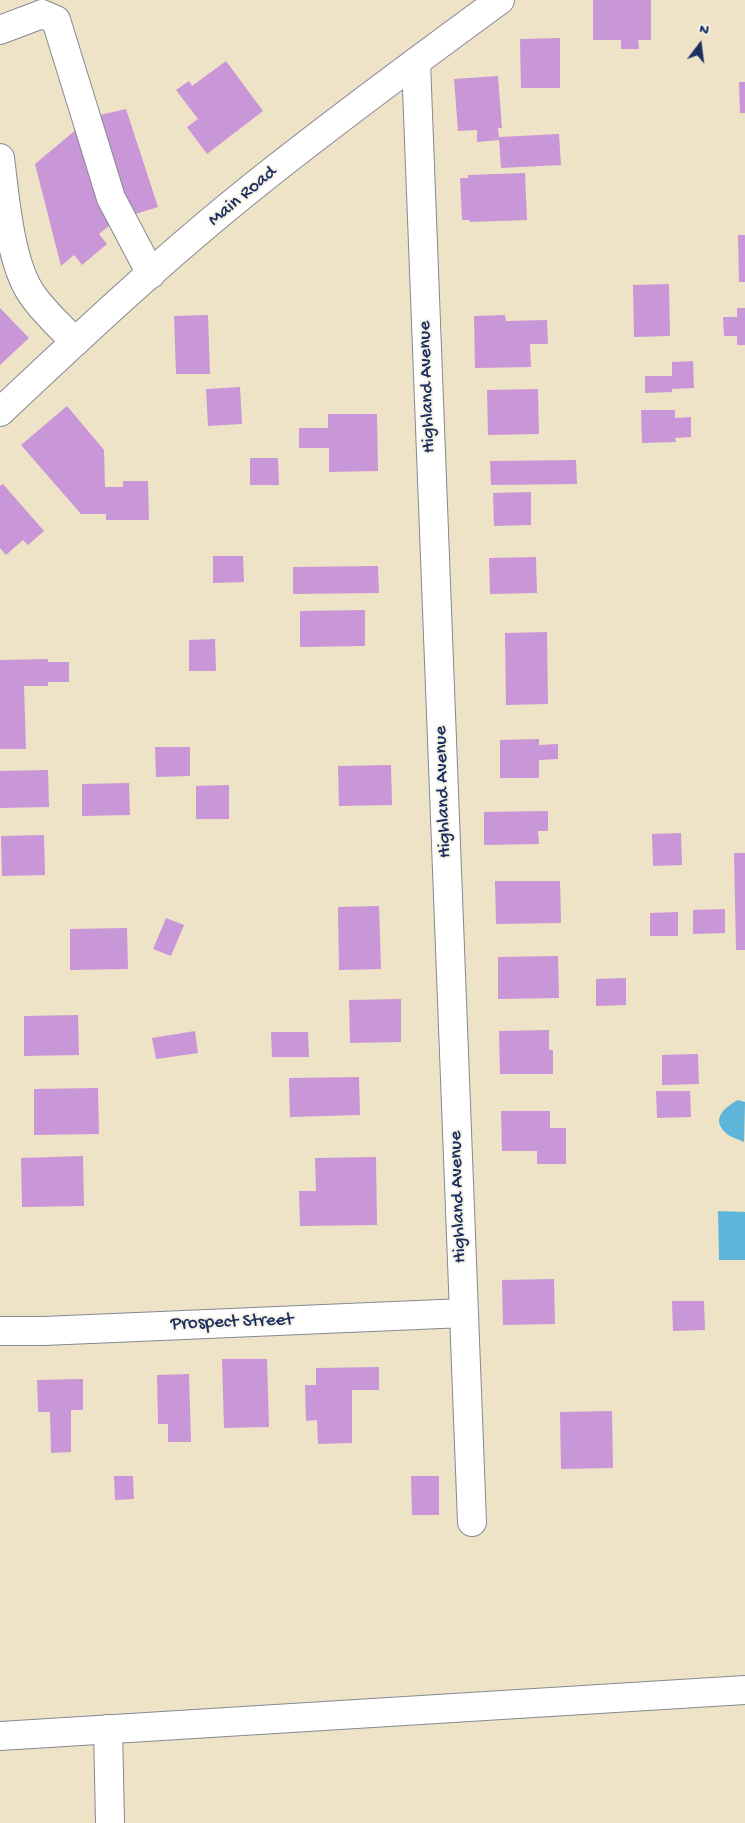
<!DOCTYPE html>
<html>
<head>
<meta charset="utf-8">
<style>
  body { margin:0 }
  #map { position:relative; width:745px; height:1823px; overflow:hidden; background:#eee3c6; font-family:"Gochi Hand",sans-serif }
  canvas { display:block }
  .north { position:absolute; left:675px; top:20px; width:50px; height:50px; -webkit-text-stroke:4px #f7f3e8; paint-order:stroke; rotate:15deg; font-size:14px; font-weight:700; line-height:20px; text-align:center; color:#1b2f5e }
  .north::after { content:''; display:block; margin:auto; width:18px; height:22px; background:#1b2f5e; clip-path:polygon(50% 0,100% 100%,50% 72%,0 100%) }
</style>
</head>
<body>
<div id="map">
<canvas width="745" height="1823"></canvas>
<div class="north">N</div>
</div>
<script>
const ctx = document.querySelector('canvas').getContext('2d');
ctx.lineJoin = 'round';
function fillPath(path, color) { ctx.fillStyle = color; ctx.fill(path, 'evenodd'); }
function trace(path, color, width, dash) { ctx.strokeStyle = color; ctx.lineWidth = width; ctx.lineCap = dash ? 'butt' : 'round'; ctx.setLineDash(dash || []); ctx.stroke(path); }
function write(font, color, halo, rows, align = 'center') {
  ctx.font = font + ' "Gochi Hand",sans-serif'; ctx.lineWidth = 4; ctx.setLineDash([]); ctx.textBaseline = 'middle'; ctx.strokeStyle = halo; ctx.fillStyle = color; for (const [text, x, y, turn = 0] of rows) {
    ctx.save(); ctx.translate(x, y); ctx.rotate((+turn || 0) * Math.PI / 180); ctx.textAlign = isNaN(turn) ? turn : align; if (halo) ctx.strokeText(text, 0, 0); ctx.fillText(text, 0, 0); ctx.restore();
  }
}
fillPath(new Path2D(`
  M738,1100l7,2 -1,40c-6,-3 -14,-5 -18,-9 -16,-14 -1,-26 12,-33z
  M718,1211l27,1v48h-26z`), '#5db5da');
fillPath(new Path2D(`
  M593,0h58v40h-13l1,9h-18v-9h-28z
  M560,38v50h-39l-1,-49z
  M226,61l37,50 -56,43 -20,-27 11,-8 -22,-29 13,-9 3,5z
  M498,76l4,52h-4l1,12 -22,2v-12l-19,1 -4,-52z
  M739,82h6v31h-5z
  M126,109l32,98 -29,9 -25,-78 -4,-23z
  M84,123l26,102 -11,9 8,10 -25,21 -8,-10 -13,11 -26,-102z
  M559,134l2,31 -60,3 -2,-31z
  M525,173l2,47 -58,2 1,-2h-8l-2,-42h8v-3z
  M738,235h7v47h-6z
  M669,284l1,52 -36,1 -1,-52z
  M0,308l29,30 -29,27z
  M737,308h8v37h-8v-9h-13l-1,-19h14z
  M208,315l2,59h-34l-2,-58z
  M505,315l1,6 41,-1 1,24h-18l1,23 -56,1 -1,-52z
  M693,361l1,27 -22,1v3l-27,1v-17h27v-14z
  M240,387l2,37 -34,2 -2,-37z
  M538,389l1,45 -51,1 -1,-45z
  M67,406l37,44 1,37h18v-6h25l1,39h-43v-6h-25l-60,-69z
  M641,410h34v8l16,-1v20l-16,1 1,4 -34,1z
  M328,414h49l1,57 -49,1v-24h-30v-20h29z
  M250,458h28l1,27h-29z
  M576,460l1,24 -86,1 -1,-24z
  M3,484l41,47 -16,14 -5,-5 -17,15 -6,-7v-62z
  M531,492v33l-37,1 -1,-33z
  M213,556h30l1,26 -31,1z
  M536,557l1,36 -47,1 -1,-36z
  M378,566l1,27 -86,1v-27z
  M365,610v36l-65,1v-36z
  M547,632l1,72 -42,1 -1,-72z
  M215,639l1,32h-27v-31z
  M48,659v3h21v20h-21v4h-24l2,63h-26v-89z
  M539,739v6l19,-1v15l-19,1v18h-39v-38z
  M155,747h35v29l-34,1z
  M391,765l1,40 -53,1 -1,-40z
  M48,770l1,37 -49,1v-37z
  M129,783l1,32 -48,1v-32z
  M229,785v34h-33v-33z
  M548,811v20h-10l1,13 -55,1v-33z
  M681,833l1,32 -29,1 -1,-32z
  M44,835l1,40 -43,1 -1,-40z
  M734,853h11v97h-9z
  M495,881h65l1,42 -65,1z
  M379,906l2,63 -42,1 -1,-63z
  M725,909v24l-32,1v-24z
  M678,912v24h-28v-23z
  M166,918l18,7 -13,31 -18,-7z
  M127,928l1,41 -58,1v-41z
  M558,956l1,42 -61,1v-42z
  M626,978v27l-30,1v-27z
  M401,999v43l-51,1 -1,-43z
  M78,1015l1,40 -55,1v-40z
  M549,1030v20h4v24h-53l-1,-43z
  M195,1031l3,22 -42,6 -4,-21z
  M271,1032h37l1,25h-37z
  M698,1054l1,30 -37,1v-30z
  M359,1077l1,38 -70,2 -1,-39z
  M98,1088l1,46 -65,1v-46z
  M656,1091h34l1,26 -34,1z
  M501,1111h49v17h16v36h-29v-13h-35z
  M83,1156l1,50 -62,1 -1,-49z
  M376,1157l1,68 -77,1 -1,-35h17l-1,-33z
  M554,1279l1,45 -52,1 -1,-45z
  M672,1301h32l1,29 -32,1z
  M222,1359h45l2,68 -45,1z
  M379,1367v23h-27v53l-34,1 -1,-24 -11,1 -1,-36h11v-17z
  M189,1374l2,68h-23v-18h-10l-1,-49z
  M83,1379v31h-12v42l-20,1 -1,-41h-12l-1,-32z
  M612,1411l1,57 -52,1 -1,-57z
  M114,1476h19l1,23 -19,1z
  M411,1476h28v39h-27z`), '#c996d7');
const minor = new Path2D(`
  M0,30l42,-16 14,6 55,178 40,76
  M416,62l56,1460
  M0,158c5,39 10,107 33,138 12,17 28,31 42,46
  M0,1331h44l420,-18
  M108,1729l2,94`);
const major = new Path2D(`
  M0,412c83,-78 166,-156 255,-227 80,-64 163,-125 245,-185`);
const highway = new Path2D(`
  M0,1736l745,-46`);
trace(minor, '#848992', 30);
trace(major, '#848992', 30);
trace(highway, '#848992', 30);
trace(minor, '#fff', 28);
trace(major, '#fff', 28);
trace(highway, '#fff', 28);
write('19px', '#1b2f5e', '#f7f3e8', [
  ["Main Road",243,197,-40],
  ["Highland Avenue",428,387,-92],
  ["Highland Avenue",444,792,-92],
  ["Highland Avenue",459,1197,-92],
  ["Prospect Street",232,1323,-2]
]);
</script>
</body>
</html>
